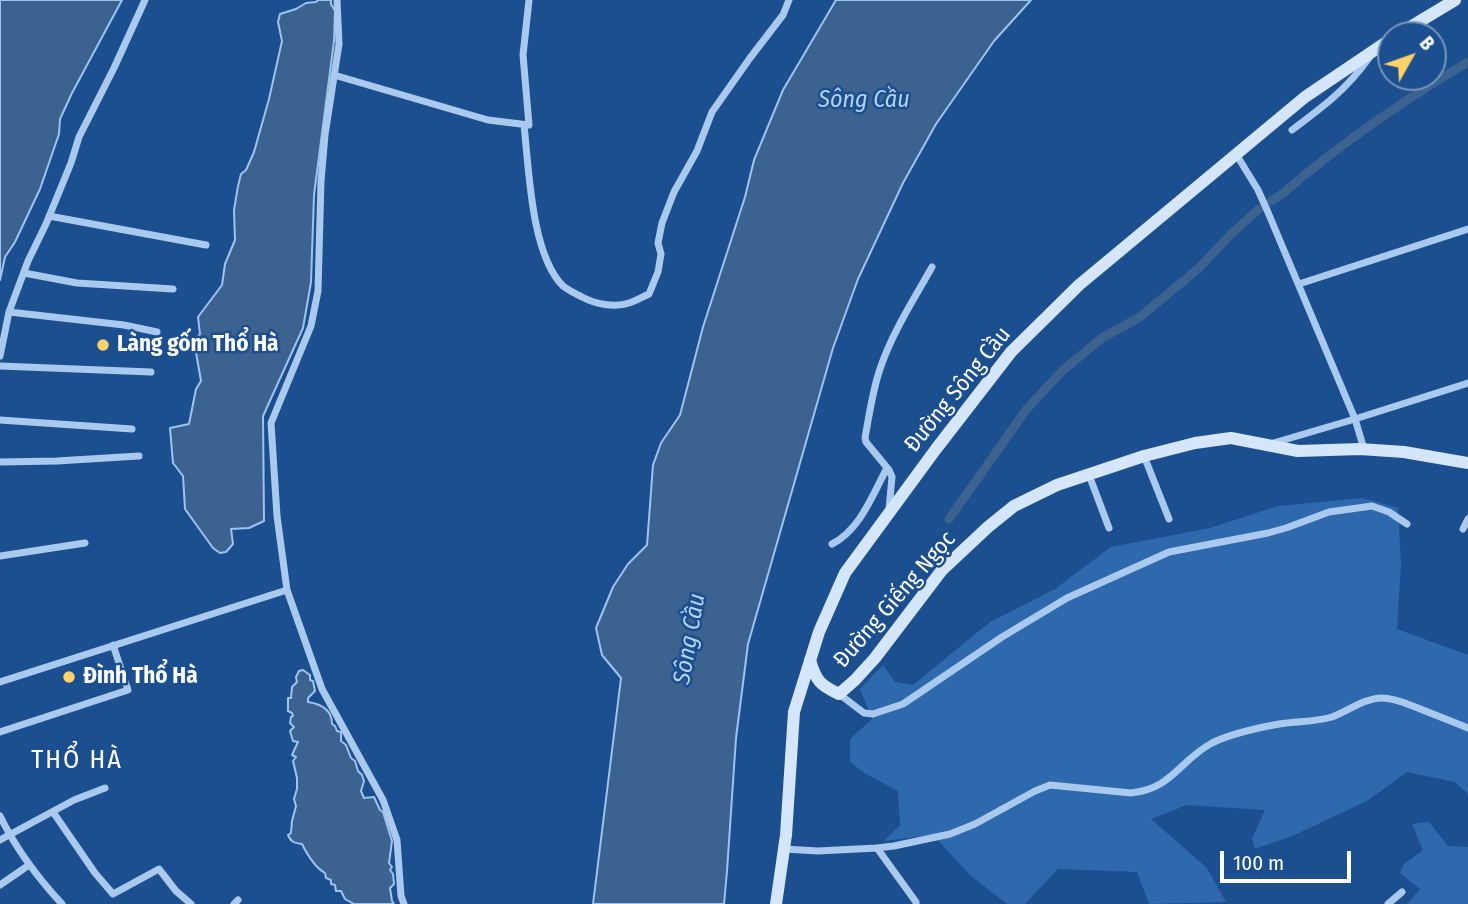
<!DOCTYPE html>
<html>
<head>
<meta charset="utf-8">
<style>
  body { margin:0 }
  #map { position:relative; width:1468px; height:904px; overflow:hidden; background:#1b4f8f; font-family:"Fira Sans Condensed",sans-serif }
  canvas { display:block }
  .north { position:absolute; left:1377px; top:21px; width:70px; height:70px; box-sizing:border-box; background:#1b4f8f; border:2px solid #7695bc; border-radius:50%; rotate:50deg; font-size:19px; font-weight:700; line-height:28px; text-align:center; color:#fff }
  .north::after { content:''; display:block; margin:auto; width:24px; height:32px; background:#ffd166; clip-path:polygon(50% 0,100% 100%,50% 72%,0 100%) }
  .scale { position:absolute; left:1220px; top:851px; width:131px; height:32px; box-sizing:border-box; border:4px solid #fff; border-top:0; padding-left:9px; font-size:21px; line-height:24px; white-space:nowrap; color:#fff; -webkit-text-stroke:5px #1b4f8f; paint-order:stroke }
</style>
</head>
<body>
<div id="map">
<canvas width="1468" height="904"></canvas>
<div class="north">B</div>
<div class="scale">100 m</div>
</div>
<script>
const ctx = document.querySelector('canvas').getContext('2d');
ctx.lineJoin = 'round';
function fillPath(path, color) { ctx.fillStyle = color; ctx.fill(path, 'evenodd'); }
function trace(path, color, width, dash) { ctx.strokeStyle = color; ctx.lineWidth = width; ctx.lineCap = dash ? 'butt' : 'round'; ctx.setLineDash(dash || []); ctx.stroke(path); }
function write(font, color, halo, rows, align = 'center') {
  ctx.font = font + ' "Fira Sans Condensed",sans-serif'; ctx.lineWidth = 5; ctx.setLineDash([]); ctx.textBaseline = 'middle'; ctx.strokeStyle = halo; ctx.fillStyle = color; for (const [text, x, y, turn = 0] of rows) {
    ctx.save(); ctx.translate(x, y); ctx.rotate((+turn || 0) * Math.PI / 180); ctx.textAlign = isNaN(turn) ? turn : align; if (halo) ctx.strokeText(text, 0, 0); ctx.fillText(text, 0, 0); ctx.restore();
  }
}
fillPath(new Path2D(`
  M1362,498l36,10 3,56 -4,65 71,26v139l-13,-12 -48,-10 -40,29 -75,35 -37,13 -3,-10 13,-29 -78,-5 -36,14 56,49 19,34 -77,2 -12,-32 -79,-3 -33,35h-18l-36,-28 -38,-41 -49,6 16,-16 -2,-34 -32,-17 -16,-12v-23l22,-20 -12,-30 23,-24 12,17 18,3 77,-63 65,-33 56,-42 99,-19 68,-22z
  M1429,822l19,24 20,1v57h-61l13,-15 -20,-16 4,-9 19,-14 -11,-26z`), '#2e69ad');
const water = new Path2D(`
  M0,0h122l-50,93 -12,26 -1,15 -19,55 -25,53 -10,15 -5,23z
  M318,0h13v4l4,7 -1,30 -20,154 -3,87 -8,46 -40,88 1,105 -15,7 -18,1 2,15 -7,8 -6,1 -7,-5 -28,-39 -2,-33 -10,-13 -3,-35 19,-4 7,-35 5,-8 -7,-40 6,-7 -2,-17 24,-32 3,-21 10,-24 -1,-30 4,-24 3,-12 5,-4 8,-18 15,-53 13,-58 -4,-19 2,-8 16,-5 10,-6 10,-1z
  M836,0h195l-37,41 -58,83 -33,59 -45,96 -25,69 -85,296 -12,94 -9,133 -3,33h-131l28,-226 -19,-23 -6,-27 17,-41 15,-23 19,-19 6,-80 8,-22 19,-28 23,-88 42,-130 9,-37 29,-70z
  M303,670l7,5v5l3,1 2,10 -7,7v4c13,2 24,8 24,22l3,2 2,5 4,1v9l5,4 5,13 4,3 3,10 4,4 2,6 -3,10 3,7 10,-1 6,13 3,2 9,29 -3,22 3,4 -2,3 3,4 1,10 -4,4 2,13 2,3h-40l-9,-5 -4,-8h-5l-1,-6 -4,-1v-4l-5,-2 -1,-5c-9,-5 -18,-19 -23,-29 -8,-1 -11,-2 -14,-9l3,-2 1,-12 4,-15 -2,-7 3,-10v-11l-4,-17 3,-4 -4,-2 6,-13 -5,-1 -3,-10 4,-4 -4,-4 1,-6 2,-1 -1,-3 -4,-2v-13h3l1,-11 5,-5 -1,-5 3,-6z`);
fillPath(water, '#3c6290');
trace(water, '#9cc4f0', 2);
trace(new Path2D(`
  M1271,201l11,-7c58,-50 120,-93 186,-132
  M949,519l77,-109 36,-39 40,-33 38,-21 59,-49 32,-34 28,-25`), '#3c6290', 9);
trace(new Path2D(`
  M337,0l2,44 -14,91 -4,46 -3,110 -7,35 -40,97 6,93 10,74 35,99 61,111 14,40 4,56 3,8
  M334,75l154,45 41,5 -6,-70 6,-55
  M524,125c5,44 7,129 39,161 5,4 13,8 19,11 13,7 33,11 47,6 7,-2 13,-6 20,-9l9,-22 3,-18 -3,-11 4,-20 12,-31 23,-41 15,-39 38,-54 33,-43 6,-15
  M1292,130c31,-23 54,-40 77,-72
  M1236,154l22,36 9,20 88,209 -85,25
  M49,216l157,29
  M24,273l53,10 96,6
  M1299,284l169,-55
  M9,312l115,13 33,7
  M0,356l9,-44 19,-51 18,-37 25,-61 8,-26 35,-69 31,-68
  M0,366l151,6
  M0,420l132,9
  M1364,449l-9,-30 113,-36
  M1144,456l25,63
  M0,462l57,-1 82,-5
  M1089,475l20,53
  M889,509l3,-32 -3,-7 -23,-28 -1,-4 1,-6c4,-21 7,-43 14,-63 12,-36 34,-70 52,-102
  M1463,529l5,-10
  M832,544c28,-14 41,-50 55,-76
  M0,556l85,-13
  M0,682l287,-92
  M839,694l25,19 9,1 30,-10 99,-67 65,-39 102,-46 99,-19 18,-5 43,-16 43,-6 17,6 18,12
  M0,732l128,-42 -15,-45
  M53,812l42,61 18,21 46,-25 17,22 15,13
  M0,816c16,33 37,61 62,88
  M0,840l74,-40 31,-12
  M877,848l39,54v2
  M784,849l34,2 59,-3 17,-2 56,-12 25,-10 60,-33 15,-6 81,8c41,-4 49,-33 81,-50 20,-10 45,-15 67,-19 18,-3 36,-2 53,-7 16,-6 33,-19 50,-19 13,0 25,6 36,10 17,7 33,13 50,20
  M0,885l29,-20
  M234,904l4,-4
  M1388,904l14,-12`), '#a9c9ee', 7);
trace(new Path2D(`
  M1397,35l58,-35
  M810,660c6,21 10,25 29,34l16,-14 20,-22 67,-88 46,-43 26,-21 43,-21 87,-29 51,-13 36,-5 67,13 62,-2 44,3 64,11
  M776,904l10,-69 8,-123 25,-80 26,-59 91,-124 75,-97 68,-67 226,-188 86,-58`), '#d6e6fa', 12);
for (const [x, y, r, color] of [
  [103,345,7,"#ffd166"],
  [69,677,7,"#ffd166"]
]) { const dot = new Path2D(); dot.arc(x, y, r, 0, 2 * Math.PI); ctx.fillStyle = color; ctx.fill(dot); trace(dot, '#1b4f8f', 2.5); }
write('bold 23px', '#fff', '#1b4f8f', [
  ["Làng gốm Thổ Hà",117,345],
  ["Đình Thổ Hà",83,677]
], 'left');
write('23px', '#fff', '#1b4f8f', [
  ["Đường Sông Cầu",958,390,-51],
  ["Đường Giếng Ngọc",895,600,-49]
]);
write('italic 24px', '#b5d3f5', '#1b4f8f', [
  ["Sông Cầu",864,100],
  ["Sông Cầu",690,639,-80]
]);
ctx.letterSpacing = '2px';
write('26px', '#fff', '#1b4f8f', [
  ["THỔ HÀ",77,761]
]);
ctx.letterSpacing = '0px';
</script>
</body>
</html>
